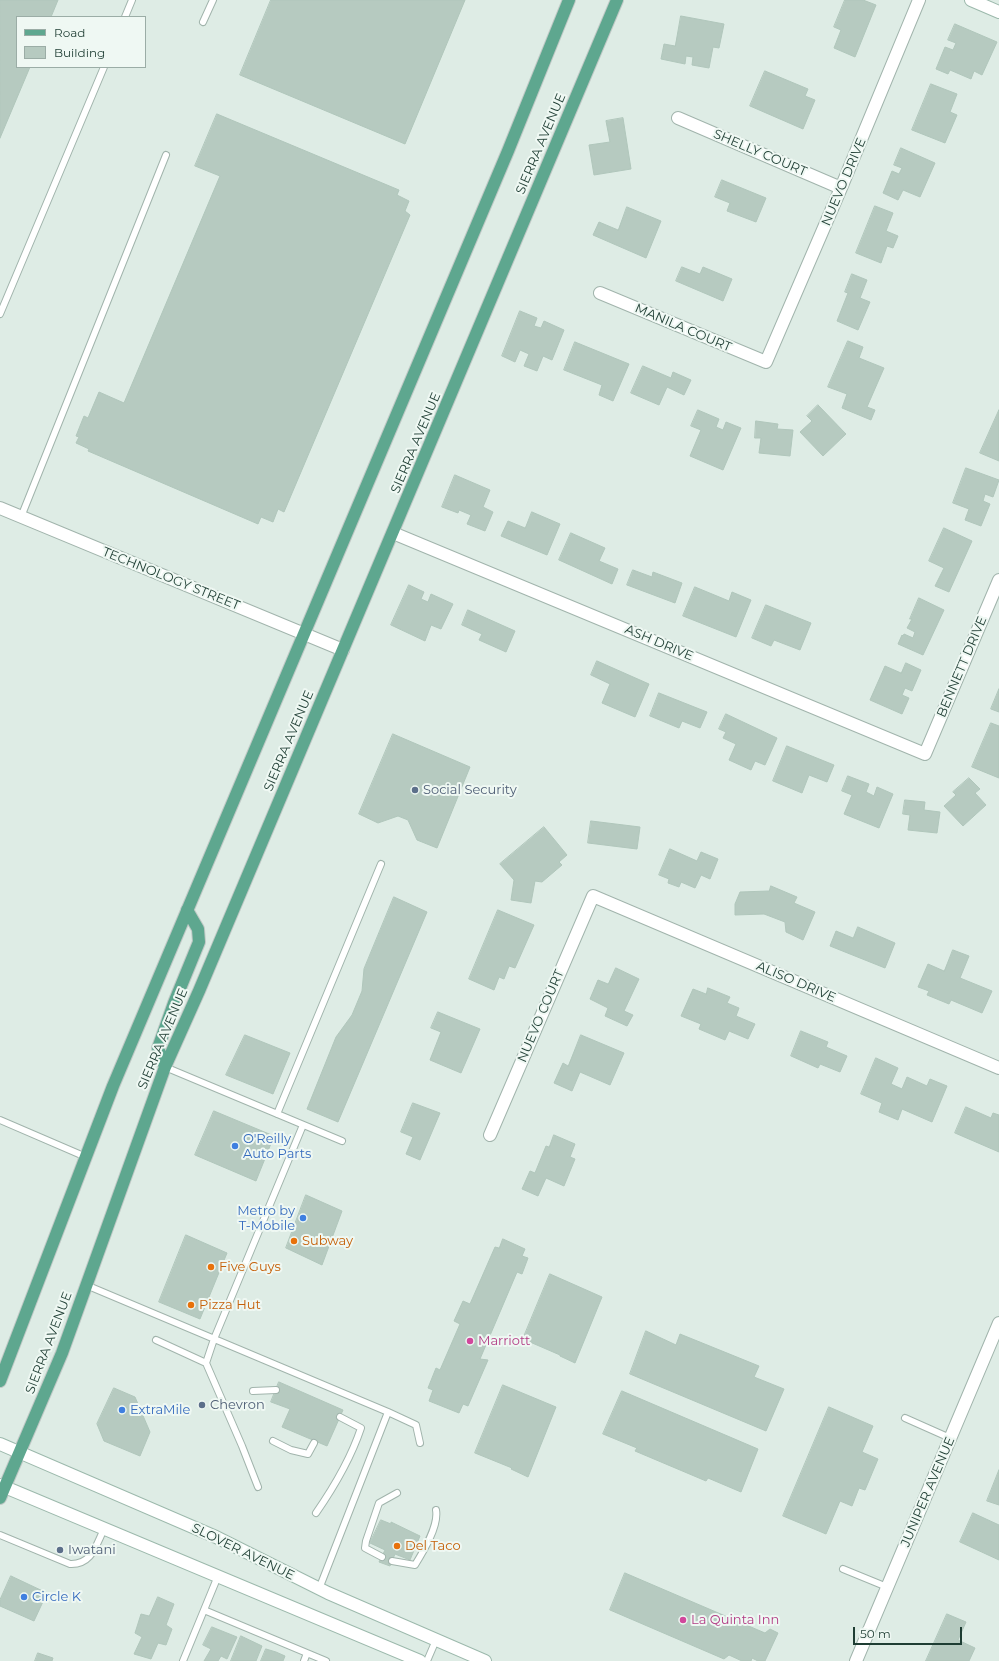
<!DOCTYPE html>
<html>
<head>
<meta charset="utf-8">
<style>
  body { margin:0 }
  #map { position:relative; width:999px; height:1661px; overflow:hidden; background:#deece5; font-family:Montserrat,sans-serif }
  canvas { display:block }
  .legend { position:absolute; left:16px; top:16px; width:130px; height:52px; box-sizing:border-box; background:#eff8f3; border:1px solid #9bada6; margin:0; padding:5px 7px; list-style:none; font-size:12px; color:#1e3d33 }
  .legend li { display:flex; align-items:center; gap:8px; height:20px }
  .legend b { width:20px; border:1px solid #9bada6 }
  .scale { position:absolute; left:853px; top:1627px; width:109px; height:18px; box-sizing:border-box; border:2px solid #1e3d33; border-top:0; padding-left:5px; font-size:12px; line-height:14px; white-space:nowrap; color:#1e3d33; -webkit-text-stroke:3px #eff8f3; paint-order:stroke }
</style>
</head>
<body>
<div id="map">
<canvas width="999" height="1661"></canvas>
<ul class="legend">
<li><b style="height:5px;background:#5ea78f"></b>Road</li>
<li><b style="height:11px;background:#b6cac0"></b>Building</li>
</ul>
<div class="scale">50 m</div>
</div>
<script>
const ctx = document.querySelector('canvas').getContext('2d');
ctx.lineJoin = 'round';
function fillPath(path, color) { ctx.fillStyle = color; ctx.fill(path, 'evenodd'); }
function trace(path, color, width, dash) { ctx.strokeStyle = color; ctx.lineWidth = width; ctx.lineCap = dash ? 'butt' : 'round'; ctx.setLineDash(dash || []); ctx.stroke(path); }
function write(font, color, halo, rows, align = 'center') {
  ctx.font = font + ' Montserrat,sans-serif'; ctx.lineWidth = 4; ctx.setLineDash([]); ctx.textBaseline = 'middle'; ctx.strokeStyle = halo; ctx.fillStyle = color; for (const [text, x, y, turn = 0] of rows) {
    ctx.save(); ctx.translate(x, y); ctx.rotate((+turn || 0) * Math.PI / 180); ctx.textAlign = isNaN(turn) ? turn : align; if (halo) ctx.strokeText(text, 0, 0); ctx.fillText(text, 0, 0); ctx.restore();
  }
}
const building = new Path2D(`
  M0,0h58l-7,17h-34v50h13l-30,71z
  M271,0h194l-60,144 -165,-69z
  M845,0h18l13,5 -21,52 -21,-9 7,-18 -7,-3z
  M681,16l43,8 -5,24 -6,-1 -4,21 -17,-3 1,-8 -7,-1 -1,8 -24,-5 3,-15 11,2z
  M955,24l42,18 -15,33 -8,-4 -3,8 -21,-9 -2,4 -12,-5 9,-22 8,3 3,-7 -8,-3z
  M765,71l43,18 -3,7 10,4 -12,29 -53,-23z
  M931,84l26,10 -7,18 7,3 -12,28 -33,-13z
  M217,114l182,76 -2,5 12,6 -4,10 5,4 -126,297 -6,-3 -5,13 -12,-5 -3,7 -170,-73 1,-2 -13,-6 3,-6 -3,-1 8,-20 4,2 11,-26 25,11 96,-227 -25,-10z
  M623,118l8,51 -37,6 -5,-30 21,-3 -4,-21z
  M901,148l34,15 -15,34 -17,-7 -5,10 -15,-7 9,-22 7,3 3,-6 -8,-3z
  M722,180l44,18 -10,24 -29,-11 3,-8 -15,-6z
  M875,206l18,7 -7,18 12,5 -5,12 -6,-2 -6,17 -25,-10z
  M627,207l34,14 -15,37 -53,-23 6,-13 19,8z
  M682,267l18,7 3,-7 29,12 -9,22 -47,-20z
  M852,274l15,6 -7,18 10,4 -12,28 -21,-9 11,-28 -3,-1z
  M520,311l17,7 -3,8 7,2 3,-7 20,9 -12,30 -9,-4 -6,15 -13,-5 5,-12 -9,-4 -5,12 -13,-6z
  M848,341l15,6 -4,11 25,10 -17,39 8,3 -4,10 -29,-12 5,-14 -19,-7z
  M575,342l54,22 -16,37 -14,-6 3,-10 -38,-15z
  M643,366l28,12 2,-6 18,8 -7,15 -17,-8 -8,18 -28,-12z
  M818,405l28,29 -23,22 -23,-24 12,-11 -5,-5z
  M698,410l21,9 -3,8 7,3 3,-8 15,6 -18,42 -33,-14 11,-26 -10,-4z
  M999,410v51l-19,-8z
  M756,421l22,3 -1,5 16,1 -3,26 -31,-3 2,-15h-6z
  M966,468l33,12 -6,17 -8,-3 -2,7 7,3 -9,22 -16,-6 4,-11 -16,-6z
  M455,475l35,15 -7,17 10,5 -8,19 -18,-7 4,-9 -12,-5 -1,3 -16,-6z
  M532,512l28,12 -13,31 -46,-19 7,-15 17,7z
  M944,528l28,13 -23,51 -14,-6 9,-18 -15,-7z
  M571,533l34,15 -6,13 19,8 -6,15 -53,-24z
  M633,570l19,7 1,-5 29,11 -7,20 -48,-18z
  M409,585l15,7 -3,7 7,3 3,-8 22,10 -12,25 -10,-4 -6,16 -34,-16z
  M695,587l34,14 3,-9 19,8 -15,37 -53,-21z
  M919,598l25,12 -21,45 -25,-11 4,-9 1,1 1,-2 9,4 2,-6 -8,-4 5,-9h-2z
  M766,605l45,18 -11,27 -26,-10 -3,6 -19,-8z
  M468,610l47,21 -9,21 -27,-12 3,-6 -20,-9z
  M597,661l52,23 -14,33 -33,-14 8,-19 -19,-9z
  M906,663l15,7 -9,21 -7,-3 -3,7 7,3 -7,16 -32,-14 15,-34 16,7z
  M999,689v23l-8,-3z
  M659,693l48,19 -7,16 -18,-7 -3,7 -29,-12z
  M726,714l51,24 -12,27 -10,-4 -4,9 -22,-10 7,-16 -13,-6 3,-6 -7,-3z
  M991,723l8,3v52l-27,-11z
  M393,734l77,33 -33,81 -20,-8 -9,-20 -10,-4 -20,7 -19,-9z
  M787,746l47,19 -7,17 -18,-7 -7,18 -29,-12z
  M848,776l21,8 -3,8 8,4 3,-9 16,7 -14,34 -35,-14 8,-19 -10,-4z
  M969,778l11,11 -5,4 11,12 -23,21 -19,-20 12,-11 -3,-3z
  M905,800l20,2 -1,8 16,2 -3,21 -29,-3 2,-15 -7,-1z
  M591,821l49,6 -3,22 -49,-6z
  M544,827l23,28 -8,7 3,3 -20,17 -7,-1 -4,22 -20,-3 3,-20 -14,-16z
  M670,849l27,12 4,-9 17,7 -8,20 -9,-4 -6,13 -14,-6 -2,5 -11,-4 1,-4 -10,-4z
  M771,886l26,11 -3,6 21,9 -12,28 -17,-8 -1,-10 -21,-8 -29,1v-11l5,-12 29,-1z
  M394,897l33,15 -89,210 -31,-13 29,-72 16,-22 10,-24 2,-22z
  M498,910l36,15 -19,43 -6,-2 -5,13 -5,-2 -5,13 -25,-11z
  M858,927l37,16 -10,25 -55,-22 6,-15 17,7z
  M953,950l16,6 -9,22 32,13 -10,22 -31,-13 -2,4 -22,-9 2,-4 -11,-4 10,-23 16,7z
  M616,968l23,11 -15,32 9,4 -6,11 -22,-10 3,-8 -18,-9 8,-19 10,4z
  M708,988l22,9 -3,6 12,5 -3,8 19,8 -7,15 -19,-8 -4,9 -26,-11 2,-5 -20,-8 12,-27 13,5z
  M438,1012l42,17 -19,44 -31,-13 11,-28 -10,-4z
  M801,1031l27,11 -2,5 21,9 -7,16 -20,-8 -2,4 -27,-12z
  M245,1035l45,18 -17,41 -47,-19z
  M581,1035l43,18 -14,32 -30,-13 -8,19 -18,-8 9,-20 5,3z
  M876,1058l22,10 -7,16 11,5 5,-12 20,9 3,-7 17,7 -15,36 -30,-13 -4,11 -19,-8 3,-9 -21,-9z
  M413,1103l27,10 -20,47 -14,-6 7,-17 -12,-5z
  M966,1107l25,11 2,-5 6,2v37l-44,-19z
  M214,1111l60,25 -18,45 -61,-26z
  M554,1135l21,9 -5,13 5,2 -11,27 -18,-8 -8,18 -16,-7 8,-18 5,2 11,-27 3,1z
  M306,1195l36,16 -20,54 -36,-17z
  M186,1235l41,18 -27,66 -41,-17z
  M503,1239l22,10 -3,7 6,2 -6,16 -5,-2 -37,87 8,1 -20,46 -5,-2 -4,9 -30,-12 4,-11 -5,-2 8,-20 4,2 20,-46 -6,-3 9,-20 7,3 25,-57 4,1z
  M550,1274l52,23 -27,66 -15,-7v-1l-37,-16z
  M646,1331l30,14 4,-11 79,32 -5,11 30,12 -18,42 -136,-57z
  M279,1382l64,28 -16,36 -45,-19 8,-18 -19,-7z
  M503,1385l53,22 -28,70 -17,-8 1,-1 -37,-15z
  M114,1388l21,9 15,35 -10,24 -36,-15 -7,-17z
  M622,1391l136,58 -17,43 -33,-14 -2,3 -71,-30 2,-3 -34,-14z
  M829,1407l44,19 -11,26 16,7 -13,31 -6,-2 -7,18 -12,-5 -14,33 -43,-18z
  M999,1470v35l-12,-4z
  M973,1513l26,12v35l-39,-18z
  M381,1520l10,4v-2l29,14 -10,24 -15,-6 -5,12 -11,-4 6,-12 -15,-7z
  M625,1573l140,60 5,-4 8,4 -13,28h-7l-6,-3 -1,3h-9l-13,-6 -5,4 -114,-49z
  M11,1576l36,17 -13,28 -34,-15v-6z
  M158,1597l16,7 -8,21 6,4 -6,16 -8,-2 -7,16 -17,-5 8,-17 -7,-4 6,-19 8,2z
  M947,1614l19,8 -8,18 17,8 -6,13h-43z
  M212,1627l25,10 -10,22 -6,-3 -3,5h-14l7,-12 -8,-4z
  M241,1636l21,10 -6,15h-25z
  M266,1649l10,3 9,4 -2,5h-22z
  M38,1653l15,5 -1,3h-17z`);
fillPath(building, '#b6cac0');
trace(building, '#b0c6bb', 1);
const lane = new Path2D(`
  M125,17l7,-17
  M203,22l10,-22
  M0,314l104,-247
  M21,517l145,-362
  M165,1067l177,74
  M277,1114l104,-250
  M0,1120l86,37
  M86,1285l302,127 -69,177
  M156,1340l50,23
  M253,1391l23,-1
  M388,1412l28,13 4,18
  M905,1418l45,20
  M273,1441l18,9 17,4 6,-11
  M258,1487l-16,-41 -36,-83 8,-24 89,-214
  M316,1513c18,-26 35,-55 45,-85l-21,-11
  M0,1535l70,29c22,1 26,-19 34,-35
  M382,1557l-17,-9 1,-7 13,-38 18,-10
  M392,1561l23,4c8,-13 24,-39 21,-55
  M843,1569l44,18
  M204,1610l122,51
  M183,1661l35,-85
  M304,1661l3,-8
  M427,1661l9,-21`);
const street = new Path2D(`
  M678,118l163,70
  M600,293l166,69 75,-174 78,-188
  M0,508l343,142
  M393,533l532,221 74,-174
  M490,1135l103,-239 406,172
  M856,1661l143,-338`);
const secondary = new Path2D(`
  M971,0l28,12
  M0,1444l216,93 112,56 157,68
  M0,1485l420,176`);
const primary = new Path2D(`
  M165,1067l-7,-19 16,-45 25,-61 -1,-13 -11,-19
  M0,1381l113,-295 395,-935 61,-151
  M0,1498l62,-145 103,-286 34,-76 418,-991`);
trace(lane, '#a1b4ac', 8);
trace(street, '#a1b4ac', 14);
trace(secondary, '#9cb9ac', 14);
trace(primary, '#c0c9c6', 14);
trace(lane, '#fff', 6);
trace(street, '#fff', 12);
trace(secondary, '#fff', 12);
trace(primary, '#5ea78f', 12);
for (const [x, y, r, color] of [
  [415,790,4,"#5c6f8a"],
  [235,1146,4,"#3f7fe0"],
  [303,1218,4,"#3f7fe0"],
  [294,1241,4,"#e8710a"],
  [211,1267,4,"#e8710a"],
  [191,1305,4,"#e8710a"],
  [470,1341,4,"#d1479c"],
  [202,1405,4,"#5c6f8a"],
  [122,1410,4,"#3f7fe0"],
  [397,1546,4,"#e8710a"],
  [60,1550,4,"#5c6f8a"],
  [24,1597,4,"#3f7fe0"],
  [683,1620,4,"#d1479c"]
]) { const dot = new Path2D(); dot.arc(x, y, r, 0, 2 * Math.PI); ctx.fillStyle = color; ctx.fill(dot); trace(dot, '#eff8f3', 1.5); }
write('13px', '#1e3d33', '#eff8f3', [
  ["SIERRA AVENUE",541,144,-67],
  ["SHELLY COURT",760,153,23],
  ["NUEVO DRIVE",844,182,-67],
  ["MANILA COURT",683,328,23],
  ["SIERRA AVENUE",416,443,-67],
  ["TECHNOLOGY STREET",171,579,22],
  ["ASH DRIVE",659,643,23],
  ["BENNETT DRIVE",962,667,-67],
  ["SIERRA AVENUE",289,741,-67],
  ["ALISO DRIVE",796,982,23],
  ["NUEVO COURT",541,1016,-67],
  ["SIERRA AVENUE",163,1039,-67],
  ["SIERRA AVENUE",49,1343,-69],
  ["JUNIPER AVENUE",928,1492,-67],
  ["SLOVER AVENUE",243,1552,26]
]);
write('13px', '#4e5e75', '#eff8f3', [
  ["Social Security",423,790],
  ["Chevron",210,1405],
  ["Iwatani",68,1550]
], 'left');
write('13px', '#366cbe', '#eff8f3', [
  ["O'Reilly",243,1139],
  ["Auto Parts",243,1154],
  ["Metro by",295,1211,"right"],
  ["T-Mobile",295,1226,"right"],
  ["ExtraMile",130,1410],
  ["Circle K",32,1597]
], 'left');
write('13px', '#c56008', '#eff8f3', [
  ["Subway",302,1241],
  ["Five Guys",219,1267],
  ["Pizza Hut",199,1305],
  ["Del Taco",405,1546]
], 'left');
write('13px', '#b23c85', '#eff8f3', [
  ["Marriott",478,1341],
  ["La Quinta Inn",691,1620]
], 'left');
</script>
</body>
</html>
